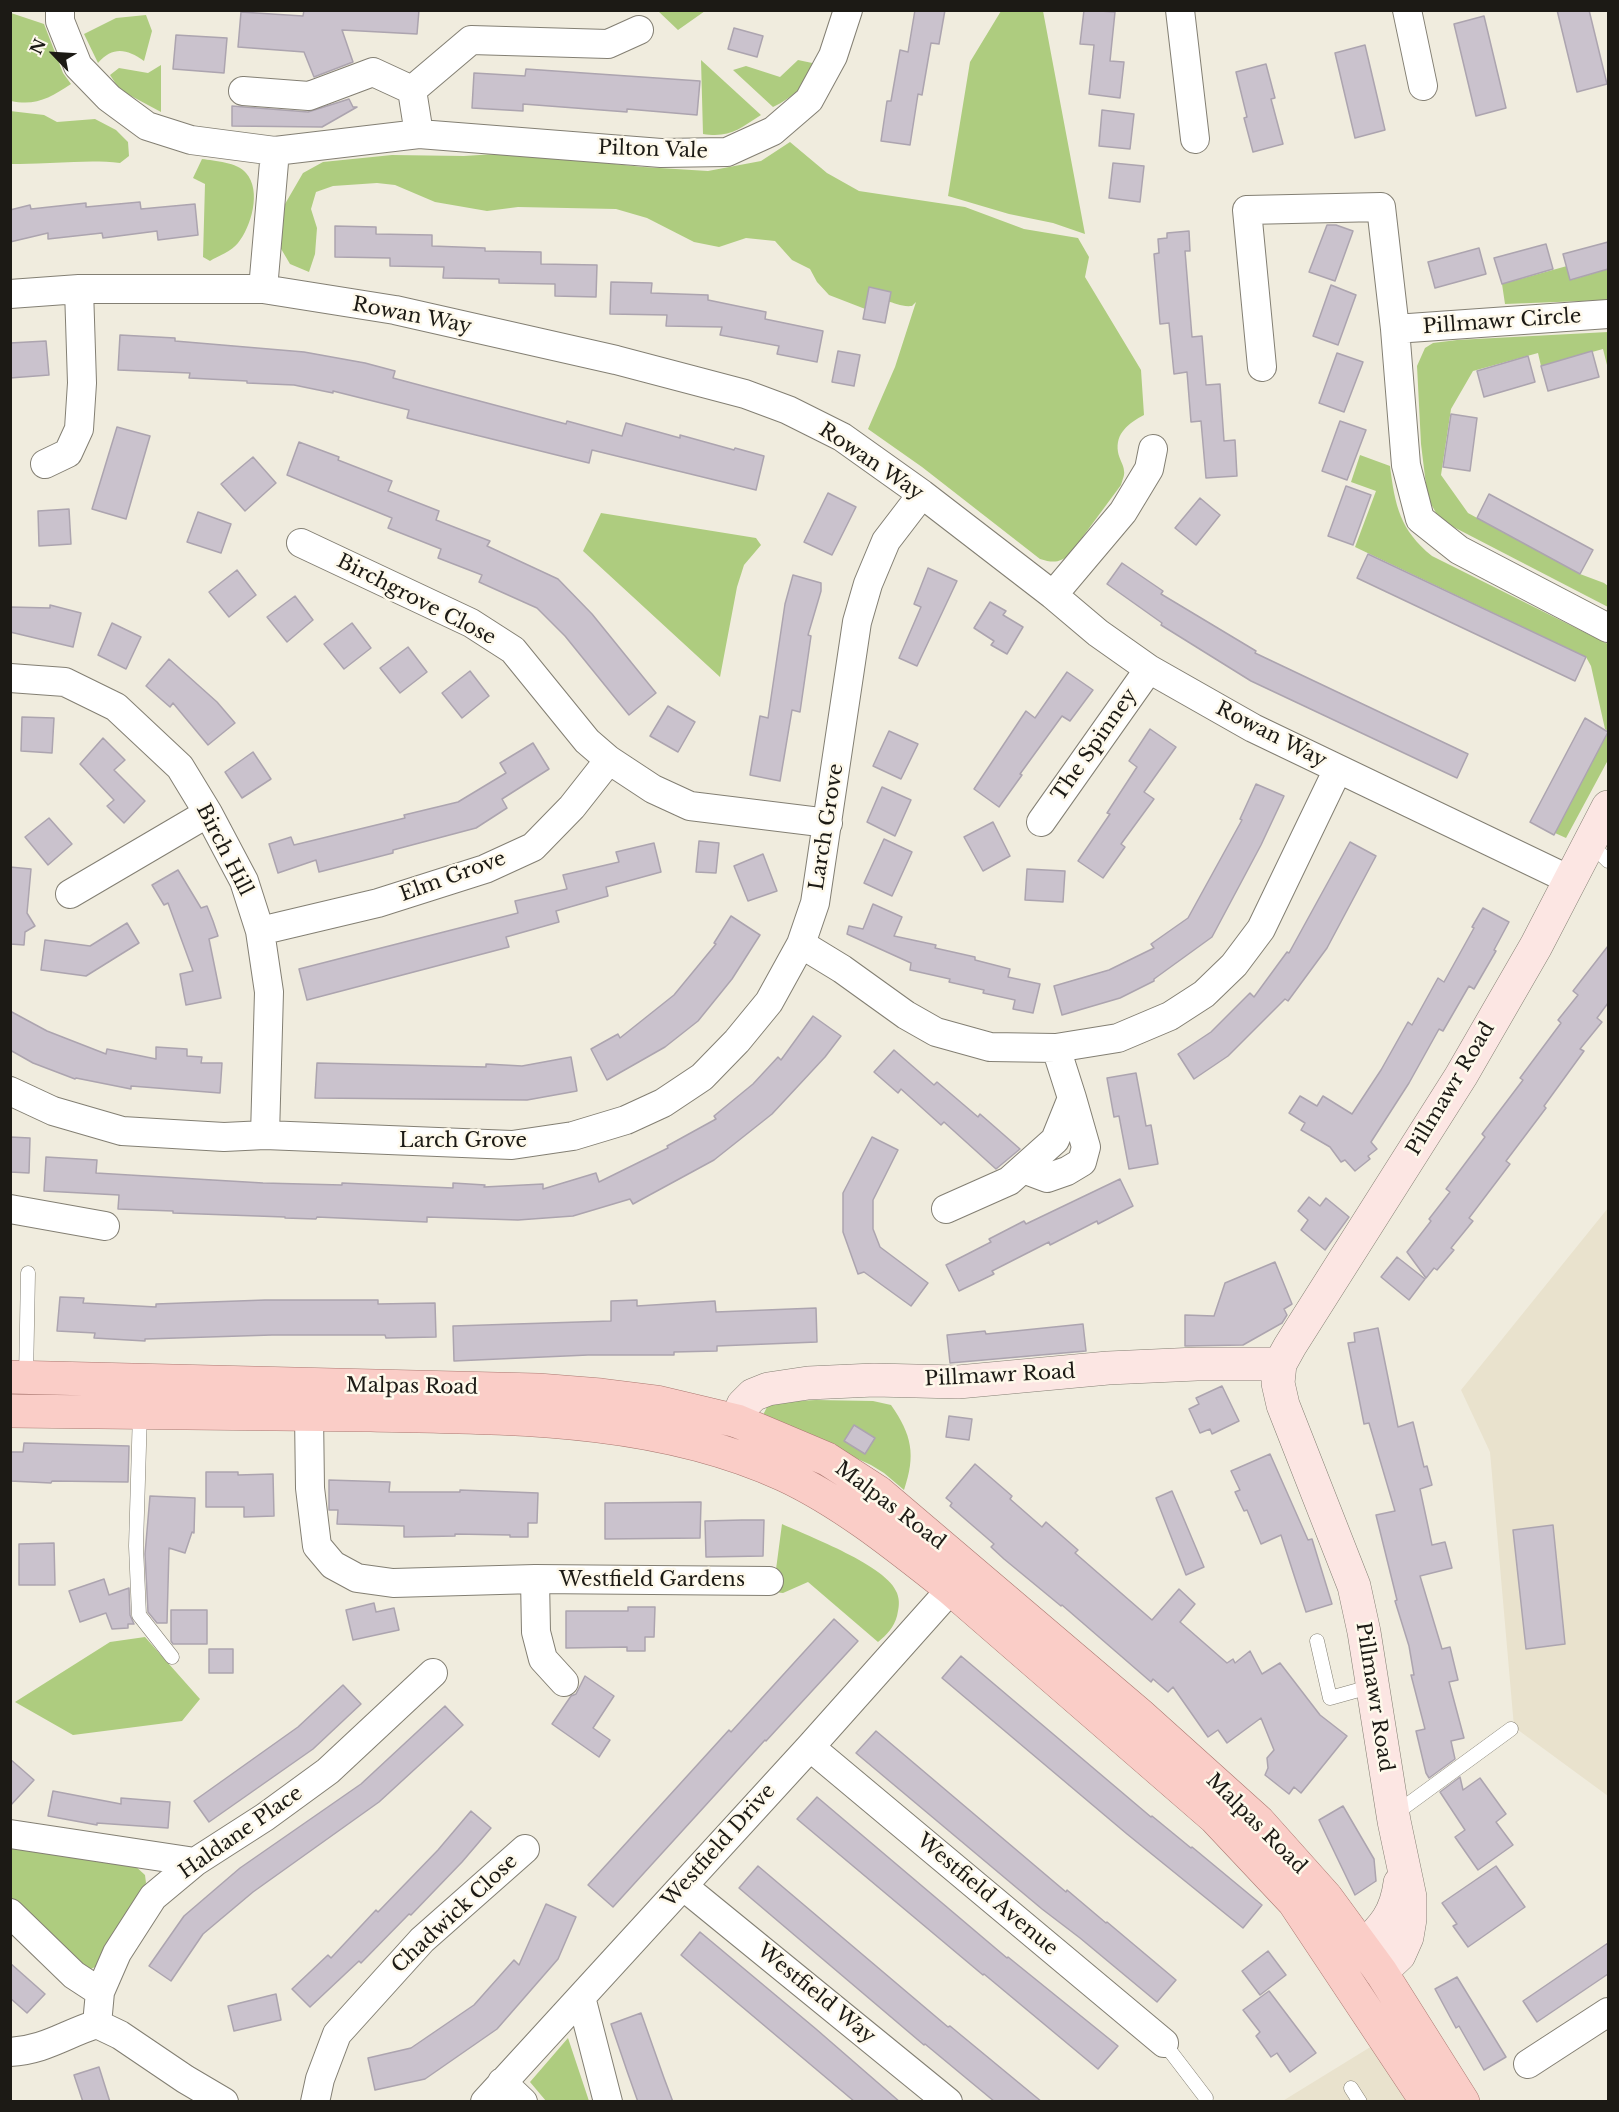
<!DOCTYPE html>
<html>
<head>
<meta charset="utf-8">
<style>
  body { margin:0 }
  #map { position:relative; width:1619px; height:2112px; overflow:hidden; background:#f0ecde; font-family:"Libre Baskerville",serif }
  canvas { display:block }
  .frame { position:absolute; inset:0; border:12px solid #1c1a15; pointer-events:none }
  .north { position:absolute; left:24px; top:24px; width:60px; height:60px; -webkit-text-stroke:4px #fef9eb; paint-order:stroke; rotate:295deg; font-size:16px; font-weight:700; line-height:24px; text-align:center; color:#1c1a15 }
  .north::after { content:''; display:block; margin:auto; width:21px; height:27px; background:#1c1a15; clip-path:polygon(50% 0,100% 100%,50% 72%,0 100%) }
</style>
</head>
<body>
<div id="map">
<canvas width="1619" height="2112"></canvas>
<div class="frame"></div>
<div class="north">N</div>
</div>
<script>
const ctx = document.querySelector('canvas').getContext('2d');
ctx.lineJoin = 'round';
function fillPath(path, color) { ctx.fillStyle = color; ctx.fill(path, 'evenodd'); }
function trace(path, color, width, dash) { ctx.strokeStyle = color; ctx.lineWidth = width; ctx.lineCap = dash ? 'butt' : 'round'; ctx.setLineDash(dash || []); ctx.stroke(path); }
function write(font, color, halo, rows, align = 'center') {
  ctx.font = font + ' "Libre Baskerville",serif'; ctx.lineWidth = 5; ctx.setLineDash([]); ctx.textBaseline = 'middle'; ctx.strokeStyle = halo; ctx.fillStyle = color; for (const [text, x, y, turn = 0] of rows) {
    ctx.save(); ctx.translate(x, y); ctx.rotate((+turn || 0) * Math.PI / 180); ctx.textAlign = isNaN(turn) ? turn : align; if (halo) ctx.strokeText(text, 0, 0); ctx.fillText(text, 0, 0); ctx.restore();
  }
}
fillPath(new Path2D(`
  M1608,1208v588l-94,-69 -24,-275 -29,-62z
  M1385,2038l42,64h-146z`), '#e9e2cd');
fillPath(new Path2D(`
  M658,11h47l-27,19z
  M1001,11h42l42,223 -32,-11 -44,-9 -61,-18 22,-134z
  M11,13l33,11 19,49 8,11c-21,14 -35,22 -60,17z
  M146,15l6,16 -8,30c-17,-12 -31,-15 -46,2l-14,-29 32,-16z
  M701,60l60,55c-22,14 -31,23 -58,19z
  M798,60l19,4c-9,20 -25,34 -44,43l-40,-37 13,-4 34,11z
  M161,65v47l-41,-22 -10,-15 9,-7 29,5z
  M10,111l34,4 13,7 38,-3 21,11 12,12 1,14 -9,7c-36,-4 -73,2 -109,1z
  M790,142l37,31 32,18 106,16 59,22 54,9 11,19 -4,20 56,93 3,45c-15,8 -29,18 -26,37 1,7 6,13 6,19 1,4 -2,10 -3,14l-51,69c-10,9 -17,9 -30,5l-118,-92 -54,-38 27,-62 21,-65 -4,4c-11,1 -16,-3 -26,-5l-13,11 -44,-17 -12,-13 -7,-13 -18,-9 -17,-19 -29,-3 -27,9 -25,-5 -47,-24 -31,-9 -98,-2 -31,4 -52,-9 -40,-17 -18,-2 -44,3 -17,6 -5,17 6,19 -2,26 -6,18 -19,-8 -10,-17 5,-43 18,-31 20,-11 69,-7 72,1 47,-3 132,14 65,4 53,-10z
  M202,159c13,2 35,3 44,14 16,18 5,54 -8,70 -6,8 -20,13 -28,18l-7,-4 2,-73 -12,-6z
  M1567,266l4,14 37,-11v31l-103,4 -3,-20z
  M1608,332v32l-1,1 -4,-16 -62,17 -3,-13 -65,18 -22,38 -10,66 27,38 112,61 24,9 4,3v21l-168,-87 -9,-16 -5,-19 -5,-41 -4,-78 8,-18 8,-5 24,-3z
  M1360,455l30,11c5,40 10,64 42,90l176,88v87l-3,-2 -14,-63 -5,-9 -231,-110 21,-56 -25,-9z
  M601,513l155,25 5,7 -17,20 -7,22 -17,90 -137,-126z
  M1608,732v28l-42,78 -11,-5z
  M816,1400l57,1 18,4c21,30 25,50 13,85l-20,-17 -13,-8 -108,-50 5,-10 7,-3z
  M782,1524c26,12 106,42 115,69 3,8 2,14 0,23 -3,11 -10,19 -19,26l-70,-60 -25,11 -10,-1z
  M145,1637l55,62 -18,22 -109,14 -58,-33 95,-60z
  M10,1846l123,18 12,11 1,8 -47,82 -10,5 -54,-47 -24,-25z
  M568,2038l21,63h-43l-16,-19z`), '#aecc7f');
const building = new Path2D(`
  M304,10h115l-2,24 -75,-4 11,32 -39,15 -10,-25 -66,-5 3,-35 62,4z
  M915,10h30l-6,34 -8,-1 -9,52 -4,-1 -8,51 -29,-4 6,-40h4l9,-51 8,2z
  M1084,10l31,2 -5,49 14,1 -4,36 -31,-4 5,-49 -14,-1z
  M1557,10h32l18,74 -30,8z
  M1484,16l22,92 -30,8 -22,-92z
  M734,28l29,8 -6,21 -29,-8z
  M176,35l51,3 -3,35 -51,-4z
  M1365,45l20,85 -30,8 -20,-85z
  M1266,64l9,34 -4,1 12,45 -30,8 -9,-34 3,-1 -11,-45z
  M526,69l174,12 -3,34 -70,-6v3l-104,-8v7l-51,-3 2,-35 51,3z
  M349,99l4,8h4l-35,20 -90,-1v-20l76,6z
  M1102,110l32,4 -4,35 -31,-3z
  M1113,163l31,3 -4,36 -31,-4z
  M140,202l1,7 54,-5 3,31 -40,5 -1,-9 -54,7 -1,-5 -54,6v-6l-38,9v-32l20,-5 1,4 55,-6v4z
  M1327,225h9l17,6 -18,50 -26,-9z
  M335,226l41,1v7l56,1v11l53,2v3l56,1v12l56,1 -1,32 -41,-1v-12l-56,-1v-4l-56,-1 1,-11 -54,-1v-8l-55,-1z
  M1189,231l1,20h-5l7,86 10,-1 4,49 14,-1 4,57 11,-1 2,36 -31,2 -5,-57 -10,1 -4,-50 -13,2 -5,-51 -9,1 -6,-70 5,-1 -1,-14 9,-1v-5z
  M1608,242v27l-38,11 -7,-26z
  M1546,244l7,25 -51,15 -8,-26z
  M1479,248l7,26 -51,14 -7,-26z
  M611,282l41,1 -1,10 57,2v5l58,12 -1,7 58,12 -6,31 -40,-8 2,-8 -59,-11 2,-8 -56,-1 1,-11 -57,-1z
  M1331,285l25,10 -18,50 -25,-9z
  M869,287l22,5 -6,31 -22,-4z
  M120,335l55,3v3l129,11 61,11 30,8 -2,7 173,46 1,-3 55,15 4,-13 54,15v-3l54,15 1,-2 29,8 -8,34 -164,-40 -3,13 -182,-45 2,-8 -76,-19v2l-39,-8 -47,-2v-2l-58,-3 1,-5 -72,-3z
  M46,341l3,34 -39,3v-35z
  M838,351l22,4 -6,31 -22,-4z
  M1592,351l7,26 -51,14 -7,-25z
  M1337,353l26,9 -19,50 -25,-9z
  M1528,356l7,26 -51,15 -7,-26z
  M1451,414l26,4 -7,53 -27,-4z
  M1340,421l26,9 -19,50 -25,-9z
  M117,427l33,9 -24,83 -34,-10z
  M299,442l40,15 -1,3 54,21 -4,10 51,20 -3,9 54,21 -3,5 71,33 34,35 64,79 -27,22 -64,-79 -28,-28 -58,-26 3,-7 -44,-17 3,-9 -53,-21 4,-10 -105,-43z
  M253,457l23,26 -31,28 -24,-27z
  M1346,486l25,9 -18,50 -25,-9z
  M828,493l28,14 -24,48 -28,-13z
  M1489,494l104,56 -13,24 -103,-56z
  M1200,498l20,17 -24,30 -21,-17z
  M69,509l2,35 -32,2 -1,-35z
  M198,512l33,12 -10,29 -34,-11z
  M1368,554l218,103 -11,24 -218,-103z
  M1122,563l41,28 -2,3 95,57 -1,2 213,101 -11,24 -206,-97 -90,-56 1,-2 -55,-39z
  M928,568l29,13 -40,85 -18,-8 22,-51 -7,-3z
  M237,570l19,25 -27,22 -20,-25z
  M793,575l28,8v8l-13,44 3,1 -11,76 -8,-2 -12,71 -30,-6 10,-59 8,2 17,-114z
  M295,596l18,24 -26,22 -20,-25z
  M990,602l16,9 -3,4 20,12 -16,27 -16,-9 3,-4 -20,-13z
  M50,605l31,8 -8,34 -63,-15v-25l40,1z
  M112,623l29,14 -15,32 -28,-14z
  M352,623l19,25 -27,21 -20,-25z
  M408,647l19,25 -27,21 -20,-25z
  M169,659l48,43 18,21 -27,22 -35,-42 -3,4 -24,-21z
  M470,671l19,25 -27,22 -20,-25z
  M1067,672l26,18 -23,31 -8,-5 -42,58 2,1 -23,32 -25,-18 52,-78 9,7z
  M668,706l27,16 -17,30 -28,-16z
  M22,717l32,1 -2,35 -31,-2z
  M1585,718l23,14 -54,103 -24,-13z
  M1150,729l26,18 -32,45 10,7 -33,45 4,3 -22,31 -25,-17 32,-47 -3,-1 30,-46 -8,-6z
  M889,731l29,13 -17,35 -28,-13z
  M103,738l22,22 -11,10 31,31 -21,22 -17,-17 7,-6 -34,-36z
  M533,743l16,26 -47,30 5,9 -31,20 -83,22v3l-74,19 -3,-12 -38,13 -9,-29 22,-7 3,8 111,-27 -1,-3 54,-13 48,-29 -6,-10z
  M253,752l18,27 -29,19 -17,-26z
  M1256,784l28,12 -23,49 -49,92 -58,42v2l-34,17 -58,17 -8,-29 55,-16 45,-22 -3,-4 37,-26 54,-98 -2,-1z
  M882,787l29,13 -16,36 -28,-14z
  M49,818l23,26 -24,21 -23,-28z
  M993,822l17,34 -27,15 -19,-34z
  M884,839l28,13 -20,44 -28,-13z
  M699,841l20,2 -3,30 -20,-1z
  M1350,842l26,14 -49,92 -39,53 -3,-2 -57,57 -34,23 -16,-25 33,-22 39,-39 4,4 33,-45 2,1z
  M654,843l7,29 -55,15 2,9 -52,15 3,11 -53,15 3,10 -202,53 -8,-31 219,-56 -3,-12 52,-12 -4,-14 56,-13 -3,-10z
  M763,854l14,37 -29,10 -14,-35z
  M10,867l21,2 -4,44 8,13 -10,6 -1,13 -14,-1z
  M1027,869l38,2 -2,31 -38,-2z
  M178,870l23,38 6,-2 6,15 5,15 -9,3 12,59 -35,7 -6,-31 13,-3 -25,-68 -4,2 -12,-20z
  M873,904l29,13 -8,19 42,9 -1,3 40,9v3l35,9 -2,8 32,7 -7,29 -20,-4 2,-9 -32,-7 1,-3 -35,-8 1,-3 -40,-9 1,-7 -64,-29 2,-8 14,3z
  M1483,908l26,14 -15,28 2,1 -22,38 -5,-3 -26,45 -4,-2 -30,54 -38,59 6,7 -9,7 2,3 -15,12 -10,-11 -4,2 -11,-15 -29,-17 4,-7 -16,-10 11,-17 17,10 6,-10 29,18 29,-44 27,-48 4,3 26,-47 6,4 30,-54 -2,-1z
  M731,916l29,19 -28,44 -34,42 -33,26 -58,33 -16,-31 27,-15 2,4 54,-43 42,-51 -2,-1z
  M127,923l12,20 -53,33 -45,-6 4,-30 45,6z
  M1608,946v57l-11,15 5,4 -22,27 4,2 -40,55 2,2 -40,53 4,3 -41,54 4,3 -22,27 3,2 -17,20 -3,-2 -8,10 -19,-26 24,-31 -2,-2 21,-27 -4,-3 39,-52 -3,-3 41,-54 -3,-2 41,-55 -3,-3 20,-25 -5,-4z
  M10,1011l37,20 59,23 1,-5 49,10v-12l31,2v7l15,1 -1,6h21l-2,30 -89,-7v3l-55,-11 -1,1 -42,-16 -23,-13z
  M813,1016l28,20 -16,21 -53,57 -58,46 -81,44 -3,-5 -57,17 -55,4 -91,-3v5l-110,-5 -1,2 -31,-1v-1l-112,-4v-2l-55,-2 1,-14 -75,-4 2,-34 51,3 -1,13 167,10 79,2v-2l111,5v-5l32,2 -1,2 59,-3v5l53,-16 3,9 69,-34 -1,-2 49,-27 -2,-3 39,-32 25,-27 3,3z
  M894,1050l40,35 3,-3 41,35 2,-3 40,35 -24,20 -52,-47 -3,3 -40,-36 -3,4 -24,-21z
  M571,1057l6,34 -50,9 -212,-2 2,-35 169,4v-3l36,2z
  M1136,1073l10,53 5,-1 7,39 -29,5 -10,-53 -5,1 -7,-39z
  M10,1137l20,1 -1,35 -19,-1z
  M872,1137l26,13 -25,50v29l7,18 48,36 -17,23 -47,-34 -6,2 -15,-42v-39z
  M1120,1179l13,27 -35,18 -1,-3 -47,24 -1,-3 -57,29 2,3 -35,17 -13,-26 45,-23 -2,-3 35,-18 2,3z
  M1309,1197l11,9 6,-8 23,19 -24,33 -24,-20 7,-10 -10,-9z
  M1397,1257l28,22 -16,21 -28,-23z
  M1275,1262l17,42 -8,5 3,6 -5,8 -39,22 -58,1v-31l29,1 11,-33z
  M60,1297l24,1 -1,5 73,4v-3l109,-4h113v4l57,-1 1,34 -50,1 -1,-3h-113l-127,4v2l-51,-3 1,-5 -38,-2z
  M637,1300v6l78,-5 1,11 100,-4 1,34 -100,4v5l-43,1v3h-86l-134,6 -1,-35 158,-5v-20z
  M1083,1324l3,27 -136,12 -3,-28 38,-4 1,3z
  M1378,1328l20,99 15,-5 11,45 3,-1 5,19 -12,4 12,56 13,-3 7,26 -32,8 22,73 8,-2 8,33 -9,2 15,56 -13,3 4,18 -26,19 -3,-5 -10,-42 9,-2 -14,-54h3l-5,-29 -14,-45 2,-1 -21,-85 19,-4 -26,-88 -5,1 -16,-81 7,-1 -1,-9z
  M1222,1386l17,35 -27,13 -2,-5 -10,4 -11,-24 10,-5 -3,-6z
  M949,1416l23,3 -3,21 -23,-3z
  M854,1425l21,13 -10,16 -21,-13z
  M24,1443l105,3 -1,36 -76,-1 -1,2 -41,-2v-29h13z
  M1270,1454l38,86 4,-1 20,65 -26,8 -25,-77 -20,9 -14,-34 -3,1 -9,-19 5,-2 -9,-19z
  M975,1464l37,32 -2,3 32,28 4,-5 32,28 -3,3 77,67 27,-31 16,15 -15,18 47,41 6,-4 2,4 15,-12 12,23 18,-11 40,52 27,21 -46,57 -7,-6 -5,7 -24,-19 3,-7 -1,-10 7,-8 -13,-32 -34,25 -9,-13 -10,7 -35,-50 -5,5 -15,-13 -2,3 -89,-77 -1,1 -57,-47 -13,-12 3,-3 -44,-38 2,-3 -6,-5z
  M206,1472h32v3l35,-1 1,42 -30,1v-10h-38z
  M329,1480l61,2 -1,10h71v-2l78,3 -1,30h-9v14h-18v-2l-55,-1v2l-51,1v-11l-67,-2 1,-14h-9z
  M1172,1491l32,76 -18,8 -30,-77z
  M150,1496l45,2 -1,35 -2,-1 -7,21 -16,-5 -2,75h-10l-9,-11 -3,-58z
  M701,1502l-1,36 -95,1v-36z
  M742,1520h22l-1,36 -57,1 -1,-36z
  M1553,1525l12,119 -39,5 -13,-119z
  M54,1543l1,42h-36v-41z
  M104,1579l5,16 20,-7 1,27 4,9h-6v4l-16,1 -6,-16 -26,9 -11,-31z
  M374,1603l2,9 18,-4 5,22 -46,10 -7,-30z
  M628,1607h27l-1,30h-9v14h-18v-4l-61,1v-37h62z
  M171,1610h36v34h-34l-2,-3z
  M834,1619l24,22 -92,100 -1,-1 -152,167 -25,-22 141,-155 2,2z
  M209,1649h24v24h-24z
  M961,1656l190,161 1,-1 39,32 1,-1 70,58 -19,23 -116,-94 -185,-156z
  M585,1676l29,20 -21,32 17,12 -11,17 -47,-33 19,-28 5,-2z
  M343,1685l18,19 -48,45 -104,73 -15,-21 104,-74z
  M445,1706l18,19 -84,77 -126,90 -50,42 -32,47 -22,-15 35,-50 56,-48 121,-84z
  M876,1731l190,161 1,-2 39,33 1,-1 69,58 -19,22 -77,-64 -38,-29 -186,-156z
  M10,1759l24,21 -24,26z
  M1460,1777l3,13 17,-12 26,36 -10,8 17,23 -35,25 -23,-33 10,-7 -25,-38z
  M53,1791l68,13v-6l49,4 -2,26 -71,-5v2l-49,-9z
  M817,1797l190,161 1,-1 110,89 -20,23 -114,-95 -1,1 -186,-156z
  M1343,1806l31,53 2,22 -21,14 -36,-75z
  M471,1811l20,17 -29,34 -51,53 -2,-1 -48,49 -2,-2 -49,46 -18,-18 36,-34 3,3 45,-48 2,2 60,-62z
  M758,1866l190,161 2,-1 92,76h-47l-70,-58 -1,1 -185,-157z
  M1496,1866l29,41 -57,40 -15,-21 4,-2 -15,-21z
  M546,1904l30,13 -18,42 -61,70 -72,50 -50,11 -7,-32 43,-10 63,-43 40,-45 5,5z
  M700,1932l116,97 84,73h-45l-159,-134 -15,-13z
  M1608,1943v31l-71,48 -14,-21z
  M1268,1951l18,24 -26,20 -18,-24z
  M10,1963l35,31 -18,19 -17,-15z
  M1457,1977l49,80 -22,13 -25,-44 -3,2 -21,-39z
  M1269,1991l47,62 -26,19 -13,-19 -6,4 -15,-21 4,-4 -17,-22z
  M276,1994l5,26 -47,11 -6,-25z
  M641,2013l23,65 9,24h-35l-11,-31 -16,-47z
  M99,2067l11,35h-27l-9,-27z`);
fillPath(building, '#cac2cd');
trace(building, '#aca4af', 1.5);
const lane = new Path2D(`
  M1590,843l18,18
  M26,1378l2,-105
  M140,1412l-4,134 3,69 33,42
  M1317,1641l13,57 43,-12
  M1392,1810l11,-2 108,-79
  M1164,2043l42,55
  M1351,2088l9,14`);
const street = new Path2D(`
  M60,10v11l18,45 31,32 38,28 44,14 84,11 144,-17 242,19 66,-1 46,-21 36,-31 24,-44 15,-46
  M1180,10l15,129
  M1407,10l16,76
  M243,91l66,5 64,-24 39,18
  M419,134l-7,-44 59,-50 137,4 31,-14
  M263,289l12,-138
  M10,294l69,-5h184l132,21 221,50 129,34 43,16 54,27 80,57 131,101 45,38 51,36 104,59 317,152
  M1395,329l213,-15
  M1262,367l-15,-157 134,-3 14,122 11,136 14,54 39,31 149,78
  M45,464l23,-11 11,-24 3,-46 -3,-94
  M301,543l170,80 42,27 74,91 22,19 44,29 37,17 138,17
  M1053,595l70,-83 26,-43 4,-20
  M10,678l55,4 51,25 64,60 28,46 36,68 16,50 9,61 -4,143
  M1041,822l108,-153
  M70,894l138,-81
  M260,931l118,-28 107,-34 48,-22 39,-40 37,-47
  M801,944l41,25 64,46 30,17 54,15 66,1 62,-10 52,-22 34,-22 30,-29 27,-36 77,-160
  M10,1091l43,20 69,20 102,6 41,-2 247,10 61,-9 53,-16 37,-17 39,-26 35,-36 32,-39 32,-58 14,-41 42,-281 11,-38 18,-43 36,-47
  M1023,1169l24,9 20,-7 15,-9 4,-15 -14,-49
  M10,1209l95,17
  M946,1209l63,-28 46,-41 17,-42 -16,-50
  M309,1414l1,74 7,58 16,19 24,13 36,5 142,-4 234,2
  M535,1579l1,53 7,27 21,23
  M810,1747l354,296
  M10,1834l185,28
  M683,1886l265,216
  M10,1913l64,62 26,17
  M581,1997l27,105
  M97,2024l3,-32 17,-39 36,-56 42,-35 70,-45 63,-46 105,-98
  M10,2052c35,-2 55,-18 87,-28l23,11 65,44 39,23
  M1528,2064l80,-52
  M502,2082l21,20
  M315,2102l5,-23 17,-45 85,-94 103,-91
  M485,2102l325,-355 141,-158`);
const secondary = new Path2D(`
  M737,1421l6,-16 10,-10 15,-6 40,-6 66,-3 84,2 150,-14 89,-4h83
  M1363,1947c21,-20 33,-33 37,-64
  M1381,1972l18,-17 8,-18 3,-18v-22l-16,-76 -30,-189 -10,-46 -71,-181 -5,-22 2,-19 10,-18 171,-270 75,-130 72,-139`);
const primary = new Path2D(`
  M10,1377l528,13 63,5 56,7 80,19 90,38 51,33 261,222 120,108 67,75 55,75 82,130
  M10,1411c121,1 241,2 361,4 138,3 284,1 413,60 60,28 115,73 167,114l264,229 79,84 133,200`);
trace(lane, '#837f73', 15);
trace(street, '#837f73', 30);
trace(secondary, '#837f73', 34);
trace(primary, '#aa7871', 34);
trace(lane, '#fff', 14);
trace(street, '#fff', 28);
trace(secondary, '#fce6e3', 33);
trace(primary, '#facdc7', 33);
write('20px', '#1c1a15', '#fef9eb', [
  ["Pilton Vale",653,150,2],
  ["Rowan Way",412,316,11],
  ["Pillmawr Circle",1502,322,-4],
  ["Rowan Way",871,462,34],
  ["Birchgrove Close",416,600,27],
  ["Rowan Way",1271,735,27],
  ["The Spinney",1095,745,-55],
  ["Larch Grove",827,827,-81],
  ["Birch Hill",224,850,63],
  ["Elm Grove",453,877,-20],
  ["Pillmawr Road",1451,1089,-59],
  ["Larch Grove",463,1141],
  ["Pillmawr Road",1000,1376,-3],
  ["Malpas Road",412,1387,1],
  ["Malpas Road",890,1506,37],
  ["Westfield Gardens",652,1580],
  ["Pillmawr Road",1374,1697,81],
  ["Malpas Road",1256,1824,45],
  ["Haldane Place",241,1833,-35],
  ["Westfield Drive",719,1846,-48],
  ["Westfield Avenue",987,1895,40],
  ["Chadwick Close",455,1914,-43],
  ["Westfield Way",816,1994,39]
]);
</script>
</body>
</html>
